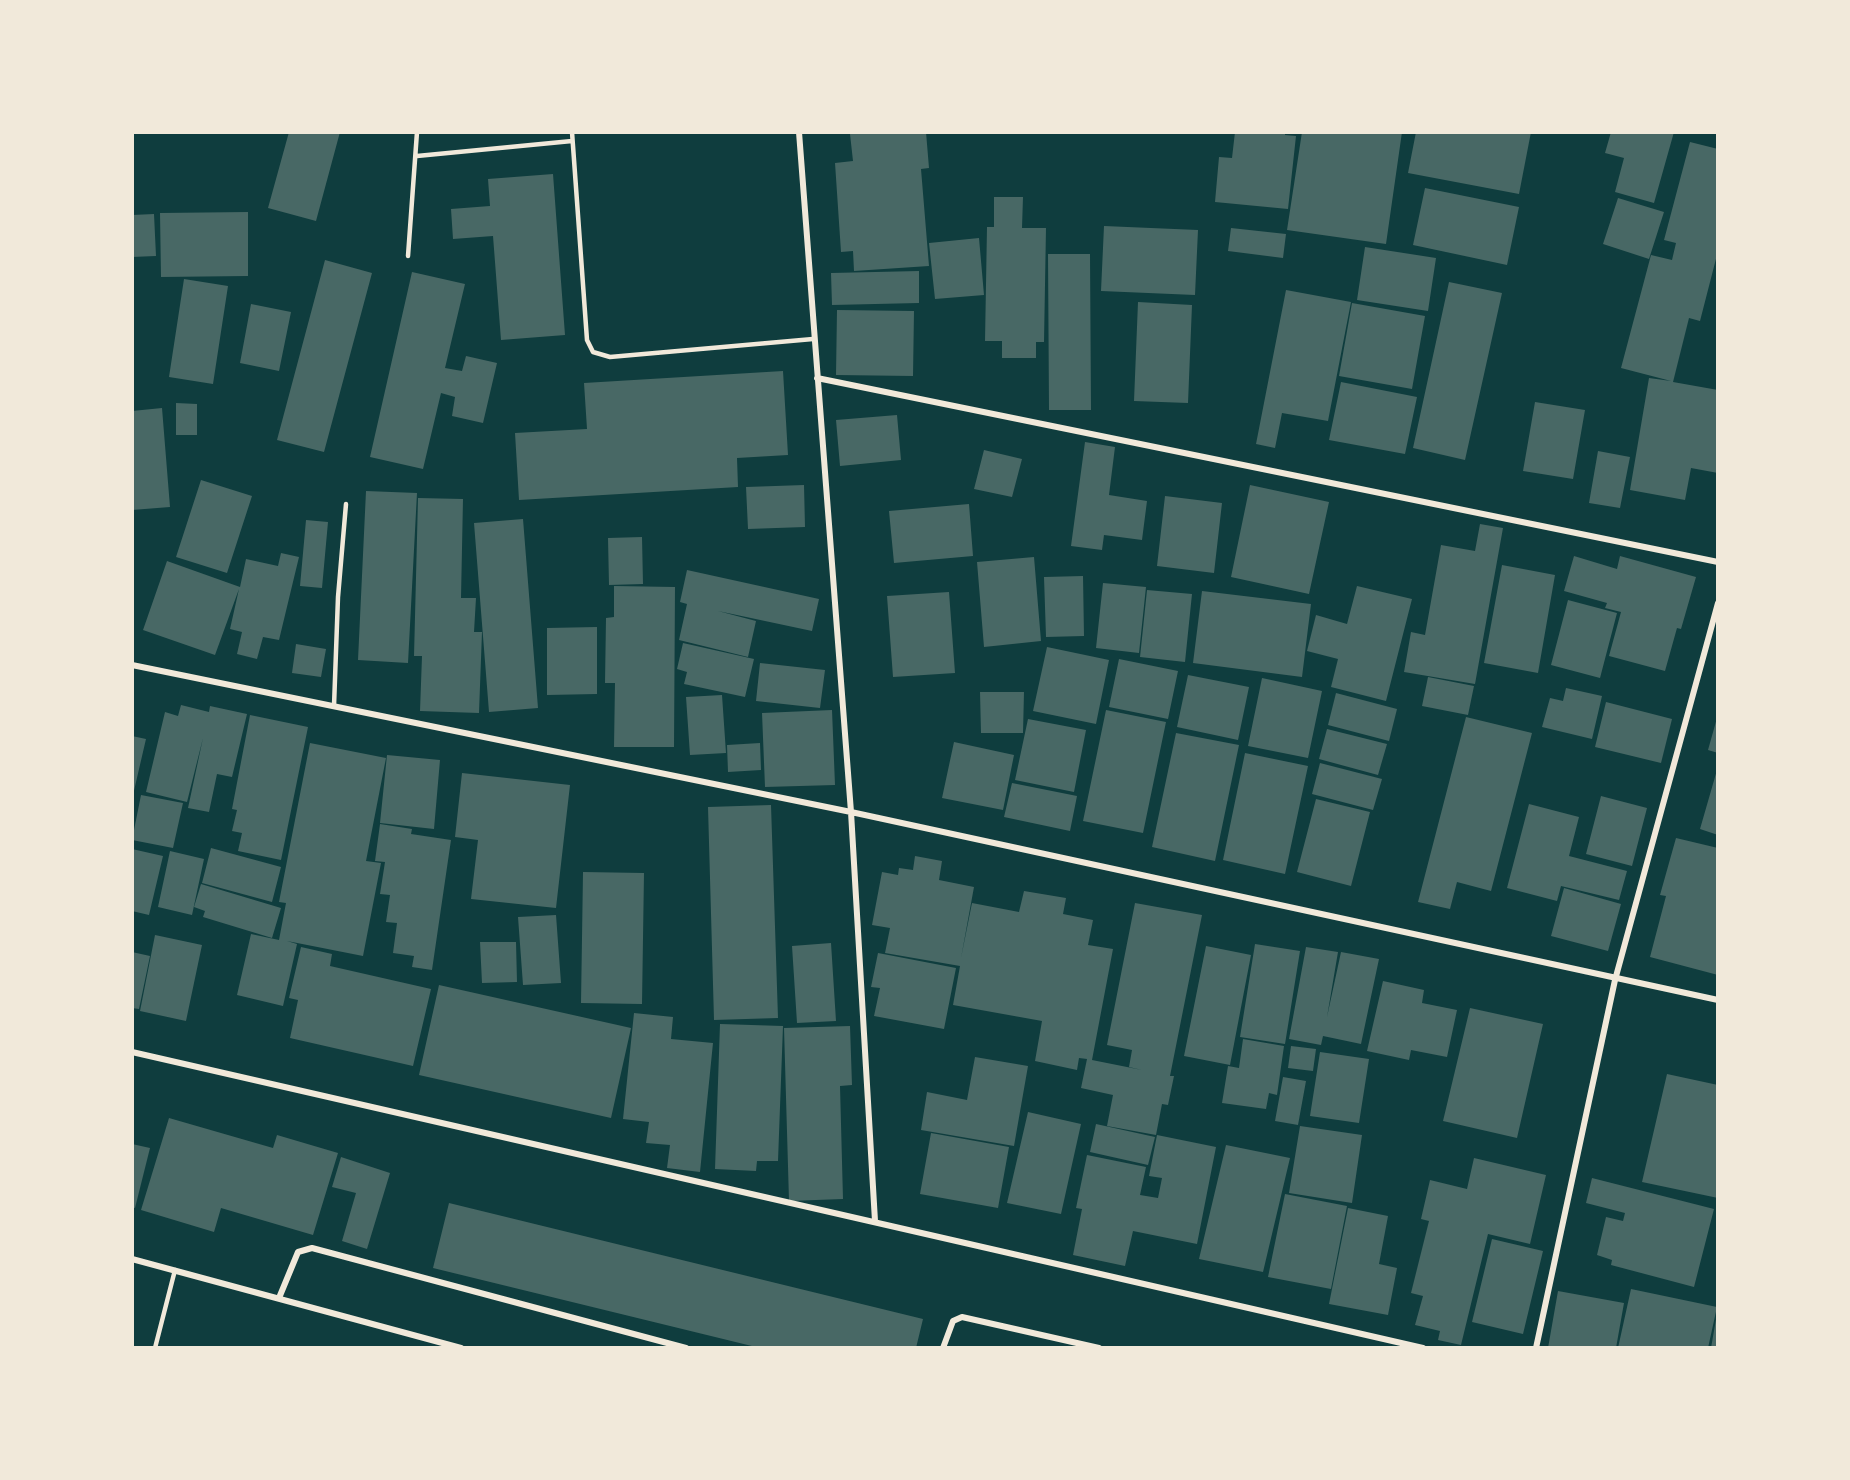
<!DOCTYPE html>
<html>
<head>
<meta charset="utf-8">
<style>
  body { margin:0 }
  #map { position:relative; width:1850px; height:1480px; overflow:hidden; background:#0f3d3e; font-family:Helvetica,sans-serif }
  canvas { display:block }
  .frame { position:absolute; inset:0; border:134px solid #f1e9da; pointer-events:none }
</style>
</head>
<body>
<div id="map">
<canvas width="1850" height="1480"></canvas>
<div class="frame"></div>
</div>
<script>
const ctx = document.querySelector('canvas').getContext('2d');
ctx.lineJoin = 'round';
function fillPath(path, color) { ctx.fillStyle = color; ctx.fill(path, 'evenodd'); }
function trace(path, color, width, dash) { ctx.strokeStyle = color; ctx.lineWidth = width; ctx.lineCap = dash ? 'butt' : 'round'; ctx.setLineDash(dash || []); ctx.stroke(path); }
fillPath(new Path2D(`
  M289,132h51l-24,89 -48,-13z
  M875,132h51l3,36 -8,1 8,97 -75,5 -1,-20 -12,1 -6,-89 18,-2 -3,-27z
  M1235,132h50v3l11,1 -8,73 -73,-7 4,-45 13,1z
  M1302,132h100l-16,112 -99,-14z
  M1416,132h115l-12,62 -111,-21z
  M1611,132h63l-20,71 -39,-11 9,-34 -19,-5z
  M1690,142l28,7v102l-18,70 -11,-3 -16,64 45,8v83l-27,-5 -6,32 -55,-10 19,-112 22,3 -50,-13 30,-113 21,5 4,-17 -12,-3z
  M553,174l12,161 -64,5 -8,-104 -40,3 -2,-30 39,-3 -2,-27z
  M1425,188l94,19 -12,58 -94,-20z
  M994,197h29l-1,31h24l-2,114h-8v16h-34v-17h-17l2,-114h7z
  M1618,198l46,14 -15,47 -46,-15z
  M248,212v64l-87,1 -1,-64z
  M154,214l2,42 -24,1v-42z
  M1104,226l94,4 -3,65 -94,-4z
  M1231,228l55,6 -3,24 -55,-7z
  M979,238l5,57 -49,4 -6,-56z
  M1365,247l71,11 -8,53 -71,-11z
  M1048,254h42l1,156h-42z
  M325,260l47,13 -48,179 -47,-12z
  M919,271v32l-87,2 -1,-32z
  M412,272l53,12 -20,84 17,3 4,-15 31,7 -14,60 -31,-7 3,-19 -14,-4 -18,76 -53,-12z
  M184,279l44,7 -15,98 -44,-7z
  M1449,282l53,11 -37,167 -52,-12z
  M1286,290l65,12 -23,119 -46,-8 -7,35 -19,-4z
  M1138,302l54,3 -4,98 -54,-2z
  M1352,303l73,13 -13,73 -73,-13z
  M251,304l40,8 -12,59 -39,-8z
  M837,310l77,1 -1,65 -77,-1z
  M783,371l5,84 -51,3 1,29 -219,13 -4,-67 72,-4 -3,-46z
  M1341,382l76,15 -12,57 -76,-14z
  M1535,402l50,8 -12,69 -50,-8z
  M176,403l21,1v31h-21z
  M162,408l8,99 -38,3v-99z
  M897,415l4,45 -61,6 -4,-46z
  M1085,442l30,5 -6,48 38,6 -5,39 -38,-5 -2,15 -31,-4z
  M984,450l38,9 -10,38 -38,-8z
  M1598,451l32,6 -10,51 -31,-5z
  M201,480l51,16 -25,77 -51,-16z
  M804,485l1,42 -57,2 -2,-42z
  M1250,485l79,17 -20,92 -78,-17z
  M366,491l51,2 -9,170 -50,-3z
  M1165,496l57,7 -8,70 -57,-7z
  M418,498l45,1 -2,99h15l-2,34h8l-3,81 -59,-2 2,-55h-8z
  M969,504l4,52 -79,7 -5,-52z
  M523,519l15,189 -49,4 -15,-189z
  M306,520l22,2 -6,66 -22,-2z
  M1480,524l23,4 -28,156 -71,-12 7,-40 14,3 16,-90 34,6z
  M642,537l1,47 -34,1 -1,-47z
  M281,553l18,4 -20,83 -16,-3 -6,22 -20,-5 5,-22 -12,-3 9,-40 -24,66 -72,-25 24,-69 73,26 6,-28 32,7z
  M1574,556l43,13 3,-13 76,21 -15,52 -4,-1 -12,43 -56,-15 12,-44 -16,-4 2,-5 -43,-12z
  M1034,557l7,84 -57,6 -7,-85z
  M1502,565l53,10 -17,98 -54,-10z
  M687,570l132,29 -7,32 -94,-20 38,10 -8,36 -69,-17 8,-36 -7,-2z
  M1083,576l1,60 -38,1 -2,-60z
  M1103,583l43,4 -7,66 -43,-5z
  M614,586l61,1 -1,160h-60l1,-64h-10l1,-65 8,-1z
  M1357,586l55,13 -26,102 -55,-14 7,-28 -31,-8 9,-36 31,9z
  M1147,590l45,4 -7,68 -45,-5z
  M1202,591l109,13 -9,73 -109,-14z
  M949,592l6,81 -62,4 -6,-81z
  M1568,600l49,13 -17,65 -49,-13z
  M597,627v67l-50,1v-67z
  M683,643l71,16 -9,38 -61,-13 3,-12 -10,-3z
  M296,644l30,5 -5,28 -29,-4z
  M1047,647l62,13 -13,64 -63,-13z
  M1119,659l59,12 -10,48 -59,-12z
  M760,663l65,7 -5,38 -64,-7z
  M1188,675l61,12 -11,53 -61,-13z
  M1428,677l46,9 -6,29 -46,-9z
  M1262,678l60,13 -14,67 -60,-12z
  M1566,688l36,8 -10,43 -50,-12 8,-29 13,3z
  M980,692h44l-1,41h-42z
  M1336,693l61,16 -8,32 -61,-16z
  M722,695l4,58 -36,2 -4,-58z
  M1606,702l66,17 -11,44 -66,-16z
  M181,705l28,7 1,-6 37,8 -15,63 -15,-3 -8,38 -21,-4 15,-70 -16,64 -41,-10 19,-80 13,4z
  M832,710l3,75 -70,2 -3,-74z
  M1106,710l60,12 -23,111 -60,-12z
  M250,715l58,12 -27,133 -43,-9 4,-18 -10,-2 5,-21 -5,-1z
  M1466,717l66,16 -41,158 -34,-9 -7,27 -32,-7z
  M1717,718h1v35l-10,-3z
  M1028,719l58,11 -12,62 -59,-12z
  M1327,729l60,15 -9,31 -59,-16z
  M1176,733l63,12 -24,116 -63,-14z
  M132,736l14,3 -13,56h-1z
  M954,742l60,13 -11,55 -61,-12z
  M310,743l76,15 -20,103 15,2 -18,93 -76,-15 10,3 -14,62 -46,-11 14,-61 28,6 7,-37 -7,-1z
  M760,743l1,27 -33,2 -1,-27z
  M1245,753l63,13 -23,108 -62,-14z
  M387,755l53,5 -6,69 -54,-6z
  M1320,763l62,16 -9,31 -61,-16z
  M1717,770h1v65l-18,-6z
  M462,773l108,12 -14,123 -85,-9 7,-59 -23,-3z
  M1012,783l65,13 -7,35 -66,-14z
  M141,795l42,8 -10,45 -41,-8z
  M1601,796l46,12 -15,58 -46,-12z
  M1316,799l54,13 -19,74 -54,-14z
  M1529,804l50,13 -10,39 58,15 -8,29 -58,-14 -4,15 -50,-13z
  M771,805l7,213 -64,2 -6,-213z
  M380,824l32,5 -1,5 40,6 -19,130 -20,-3 2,-11 -21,-3 4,-30 -11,-1 4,-27 -10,-1 5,-32 -10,-1z
  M1676,838l42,10v127l-68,-18 16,-61 -6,-1z
  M211,848l70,19 -9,35 -70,-19z
  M132,849l31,7 -14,59 -17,-4z
  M170,851l34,8 -12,56 -34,-8z
  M915,856l27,5 -3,19 35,7 -13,71 11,-55 47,9 5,-21 42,7 -3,16 30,6 -5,25 25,4 -21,111 50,10 -13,-3 3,-17 -25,-5 28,-142 67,12 -32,161h4l-6,29 -6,-1 -6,31 -49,-9 6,-31 -32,-7 6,-29 -8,-1 -2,12 -42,-9 7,-40 -89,-16 7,-39 -75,-13 5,-25 -18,-3 10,-53 16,3 1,-7 14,2z
  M583,872l61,1 -2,131 -61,-1z
  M201,884l80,24 -9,30 -69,-21 2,-6 -11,-4z
  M1564,888l57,16 -13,47 -57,-15z
  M556,915l5,68 -38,2 -5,-68z
  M155,935l47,10 -16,76 -46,-10z
  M480,942h36l1,40 -35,1z
  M831,943l5,78 -39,2 -5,-77z
  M1255,944l45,7 -15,93 -45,-7z
  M1206,946l45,9 -21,110 -46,-9z
  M301,947l31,7 -2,12 101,23 -18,77 -123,-28 8,-38 -9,-2z
  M1306,947l32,5 -11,65 14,-65 38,7 -18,85 -38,-8 -2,9 -32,-6z
  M132,952l18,4 -11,53 -7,-1z
  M878,953l78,15 -12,61 -70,-13 6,-28 -9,-1z
  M1383,981l41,9 -2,13 35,7 -10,47 -36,-7 -2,10 -42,-9z
  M439,985l192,43 -20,90 -192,-43z
  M1470,1008l73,16 -26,114 -74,-17z
  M634,1013l39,4 -2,22 42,4 -13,129 -33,-4 3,-23 -24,-2 3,-21 -26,-3z
  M720,1024l63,2 -5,135h-21l-1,10 -41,-2z
  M850,1026l2,59 -12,1 3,113 -54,2 -5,-173z
  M1243,1039l41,7 -7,49 -8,-2 -3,16 -44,-6 6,-37 11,2z
  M1291,1046l25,3 -3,22 -25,-3z
  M1320,1052l49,7 -10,64 -49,-7z
  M975,1057l53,9 -14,80 -93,-16 6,-38 40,8z
  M1667,1074l51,11v113l-76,-16z
  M1283,1077l23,4 -8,44 -23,-4z
  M1028,1112l53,12 -20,90 -54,-11z
  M169,1118l104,30 4,-13 61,18 -25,82 -92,-27 -7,24 -73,-22z
  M1096,1124l59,13 -7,28 -58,-13z
  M1300,1126l62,9 -10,68 -63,-10z
  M931,1133l78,14 -11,61 -78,-14z
  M1157,1135l59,12 -19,97 -64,-13 -8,35 -52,-11 9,-46 -6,-1 11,-53 59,12 -6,28 18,3 4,-20 -13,-2z
  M132,1144l18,4 -15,60 -3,-1z
  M1226,1145l64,13 -27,114 -64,-13z
  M341,1157l49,16 -23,76 -25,-8 14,-48 -24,-6z
  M1474,1158l72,17 -16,69 -42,-10 -27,111 -23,-5 2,-9 -25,-6 8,-29 -12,-3 18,-72 -8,-2 9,-39 37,9z
  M1592,1178l122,31 -20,78 -83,-22 1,-5 -15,-5 9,-38 17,4 2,-8 -39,-10z
  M1285,1194l62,12 -16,83 -63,-12z
  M449,1203l474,116 -7,29h-156l-327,-80z
  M1348,1208l40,8 -9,48 18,4 -9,47 -59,-11z
  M1492,1239l51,12 -20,83 -51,-12z
  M1631,1289l86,18 -9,41h-90z
  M1558,1291l66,12 -8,45h-68z
  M1717,1314l1,34h-7l4,-23z`), '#486865');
trace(new Path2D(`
  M572,132l15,208 6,12 17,5 203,-18
  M417,156l155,-15
  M408,256l9,-124
  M334,706l4,-109 8,-93
  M155,1348l20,-78`), '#f1e9da', 4.5);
trace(new Path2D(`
  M799,132l52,680 24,409
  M817,378l901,184
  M132,665l719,147 867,188
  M132,1052l1291,296
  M132,1259l329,89
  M279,1298l19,-46 14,-4 374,100
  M943,1348l10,-27 9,-4 137,31
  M1536,1348l79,-368 103,-377`), '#f1e9da', 6);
</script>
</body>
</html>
